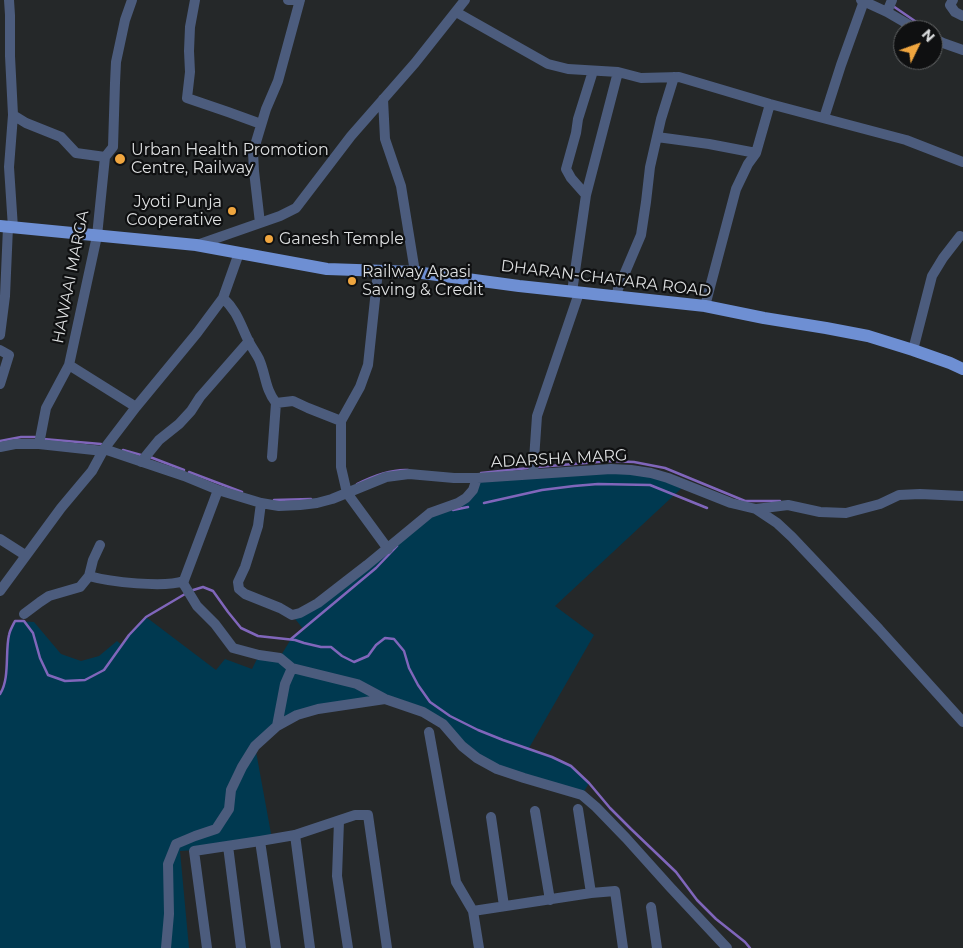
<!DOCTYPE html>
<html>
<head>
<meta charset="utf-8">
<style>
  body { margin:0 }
  #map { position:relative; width:963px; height:948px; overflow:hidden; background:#252829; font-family:Montserrat,sans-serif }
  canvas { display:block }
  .north { position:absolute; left:893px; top:20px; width:50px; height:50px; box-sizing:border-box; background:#0f1011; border:1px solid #616364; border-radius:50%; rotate:48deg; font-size:14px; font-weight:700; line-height:20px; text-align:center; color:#dddfe0 }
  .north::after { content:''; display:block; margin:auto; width:18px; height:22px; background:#f0a63f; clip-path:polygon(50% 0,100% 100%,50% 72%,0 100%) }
</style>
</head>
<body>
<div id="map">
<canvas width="963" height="948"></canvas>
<div class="north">N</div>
</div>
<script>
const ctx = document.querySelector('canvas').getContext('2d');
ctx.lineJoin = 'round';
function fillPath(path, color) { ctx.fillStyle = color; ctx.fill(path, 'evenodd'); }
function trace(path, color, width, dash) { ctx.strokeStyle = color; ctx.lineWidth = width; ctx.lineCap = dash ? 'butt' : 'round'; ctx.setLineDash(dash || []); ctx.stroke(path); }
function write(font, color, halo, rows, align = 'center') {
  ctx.font = font + ' Montserrat,sans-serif'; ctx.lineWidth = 4.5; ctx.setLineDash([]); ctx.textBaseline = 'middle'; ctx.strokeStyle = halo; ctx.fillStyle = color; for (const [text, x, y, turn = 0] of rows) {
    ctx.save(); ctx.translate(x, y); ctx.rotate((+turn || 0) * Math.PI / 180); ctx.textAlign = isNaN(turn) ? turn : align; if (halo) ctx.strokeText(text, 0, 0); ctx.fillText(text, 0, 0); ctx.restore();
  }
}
fillPath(new Path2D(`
  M611,469l74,16 -130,121 39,29 -65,113 23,9 19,9 18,17 -7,12 -85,-26 -54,-45 -58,-25 -88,16 -42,31 17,93 -76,11 -16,1 9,97h-189v-254c10,-15 5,-42 9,-59 1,-5 4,-10 6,-14l19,1 27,32 20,7 18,-5 18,-15 5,4 7,-10 17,-18 70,53 9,-11 27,10 7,-14 21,2 11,-18 13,-9 -12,-15 9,-2 129,-100 28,-10 19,-25z`), '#003950');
trace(new Path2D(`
  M893,6l35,24
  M43,439l58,5
  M0,441l21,-4h14
  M123,450l18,5
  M150,457l34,13
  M538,467l71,-6 25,1 31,6 80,33h35
  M189,472l53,20
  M481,473l48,-5
  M357,484c16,-8 33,-15 51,-14
  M274,500l37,-1
  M484,503l58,-13 32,-4 24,-2 52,1 57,23
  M453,510l15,-3
  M190,591l13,-4 10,4 15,21 13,16 17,8 37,4 9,3 17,4h10l11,9 12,6 14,-6 8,-11 9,-7 9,1 10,12 5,17 9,17 12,17 20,14 28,14 25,10 49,17 19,9 18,17 21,25 21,21 45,43 21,28 19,19 29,23 5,6
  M291,639l85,-71 21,-22
  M0,694c10,-15 5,-42 9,-59 1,-5 4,-10 6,-14h9l9,12 7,25 8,17 17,6 20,-1 19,-10 25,-35 17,-18 39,-23`), '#8066bb', 2.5);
trace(new Path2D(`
  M9,0l1,15v41l3,59 -4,52 4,61
  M132,0l-7,20 -9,42 -1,21 -2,64 -8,10 -8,79 -28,129 67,42
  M195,0l-5,27 -1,24 1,21 -3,26 41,14 33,12
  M288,0h12
  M861,0l26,12 31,18
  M953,0l-3,5 5,7 8,4
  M456,12l92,52 20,5 50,3 23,6 38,-1 91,27 136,36 57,22
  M887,12l5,-12
  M933,38l10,5 20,7
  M383,99l2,40 16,47 14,86
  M13,115l13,8 35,14 15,16 29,4
  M824,118l17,-53 23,-64
  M657,137l52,7 47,9
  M586,195l32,-123
  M260,223l-6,-52 -1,-19 13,-43 12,-28 22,-81
  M197,245l83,-29 16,-8 55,-72 64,-73 50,-63
  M378,271l-10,94 -8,22 -19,34v46l6,26 41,56
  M572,292l14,-97 -15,-17 -5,-9 10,-36 2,-14 15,-48
  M616,297l2,-8 23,-54 5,-33 4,-35 11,-48 13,-42
  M223,298c15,14 17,26 26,44 3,6 7,11 10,17 7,16 6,30 17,44l-4,54
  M705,306l31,-117 12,-25 8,-11 14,-49
  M0,335l5,-39 3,-69
  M0,350l9,5 -9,29
  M913,350l19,-74 11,-18 17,-22
  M276,403l17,-2 15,7 33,13
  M39,444l7,-36 23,-43
  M0,447l15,-3h24l64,7
  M104,449l80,27 34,14 43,13 18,3 21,-1 17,-2 15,-4 54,-22 23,-3 45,4h23l134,-9 20,1 20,3 17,5 63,25 25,6 21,14 15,14 87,92 84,93
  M141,462l18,-22 20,-16 12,-13 9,-14 49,-56
  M533,474l4,-58 42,-123
  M218,490l-35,93 14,23 18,18 18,24 26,7 21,3 12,10 65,16 28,15 38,13 20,12 19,22 15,12 20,11 27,9 58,17 14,12 30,31 44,49 57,61
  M261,503l-3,23 -13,41 -7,15 1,7 6,5 35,14 12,7 8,-2 18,-10 49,-38 63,-52 28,-10 8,-5 7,-8 4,-12
  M756,509l32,-4 32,7 26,1 34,-9 19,-9 21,-1 43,2
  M0,539l25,16
  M89,576l4,-16 7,-15
  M0,591l61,-83 31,-37 12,-22 32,-42 61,-74 26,-35 16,-45
  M24,614l16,-12 9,-6 31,-9 9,-11c21,6 75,12 95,5
  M277,726l8,-42 7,-16
  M429,732l27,150 17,29 6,37
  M578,809l13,84
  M535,811l15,89
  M491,817l13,89
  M339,821l-2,55 11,72
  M295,835l15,113
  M260,841l16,107
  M228,846l13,102
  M651,907l6,41
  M473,911l118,-18 24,-2 8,57
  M166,948l3,-34 -1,-50 8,-20 19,-8 21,-7 13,-20 2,-19 11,-23 13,-21 22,-20 20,-11 21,-6 67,-10
  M207,948l-13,-97 66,-10 35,-6 60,-20h13l19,133`), '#4c5c7d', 10);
trace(new Path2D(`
  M0,226l196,19 131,24 88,3 104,14 186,20 59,12 62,10 42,8 45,14 37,13 13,6`), '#6e8fd3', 12);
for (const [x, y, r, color] of [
  [120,159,6,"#f0a63f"],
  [232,211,5,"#f0a63f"],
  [269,239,5,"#f0a63f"],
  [352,281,5,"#f0a63f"]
]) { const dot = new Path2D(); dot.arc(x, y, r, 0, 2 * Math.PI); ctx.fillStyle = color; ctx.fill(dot); trace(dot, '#0f1011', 2); }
write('16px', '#dddfe0', '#0f1011', [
  ["Urban Health Promotion",131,150],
  ["Centre, Railway",131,168],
  ["Jyoti Punja",222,202,"right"],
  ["Cooperative",222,220,"right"],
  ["Ganesh Temple",279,239],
  ["Railway Apasi",362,272],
  ["Saving & Credit",362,290]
], 'left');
write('16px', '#dddfe0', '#0f1011', [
  ["HAWAAI MARGA",71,277,-79],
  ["DHARAN-CHATARA ROAD",606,279,7],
  ["ADARSHA MARG",559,459,-3]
]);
</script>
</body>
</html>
